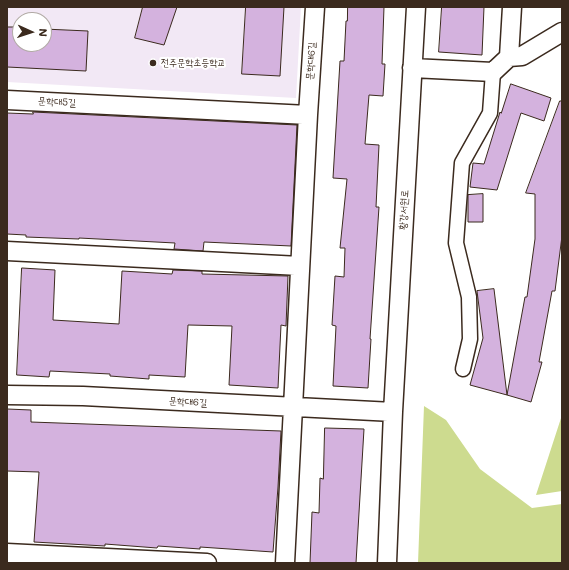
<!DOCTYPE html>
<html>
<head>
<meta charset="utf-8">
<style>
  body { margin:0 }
  #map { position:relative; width:569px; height:570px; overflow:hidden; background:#fff; font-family:Mali,sans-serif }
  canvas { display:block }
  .frame { position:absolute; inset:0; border:8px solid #3b2a1e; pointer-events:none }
  .north { position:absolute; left:12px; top:12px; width:40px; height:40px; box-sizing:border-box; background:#fff; border:1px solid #b1aaa5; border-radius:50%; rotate:93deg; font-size:11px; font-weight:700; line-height:16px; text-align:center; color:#3b2a1e }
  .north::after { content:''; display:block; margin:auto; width:14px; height:18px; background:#3b2a1e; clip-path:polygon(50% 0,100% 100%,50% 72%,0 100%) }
</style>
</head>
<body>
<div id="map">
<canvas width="569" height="570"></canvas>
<div class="frame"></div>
<div class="north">N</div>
</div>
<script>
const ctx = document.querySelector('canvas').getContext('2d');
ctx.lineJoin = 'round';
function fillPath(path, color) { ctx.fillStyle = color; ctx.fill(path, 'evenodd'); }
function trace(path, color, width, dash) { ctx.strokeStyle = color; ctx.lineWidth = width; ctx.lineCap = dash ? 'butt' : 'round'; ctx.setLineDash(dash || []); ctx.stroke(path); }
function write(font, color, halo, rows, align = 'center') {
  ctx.font = font + ' Mali,"Poor Story",sans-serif'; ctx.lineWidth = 4; ctx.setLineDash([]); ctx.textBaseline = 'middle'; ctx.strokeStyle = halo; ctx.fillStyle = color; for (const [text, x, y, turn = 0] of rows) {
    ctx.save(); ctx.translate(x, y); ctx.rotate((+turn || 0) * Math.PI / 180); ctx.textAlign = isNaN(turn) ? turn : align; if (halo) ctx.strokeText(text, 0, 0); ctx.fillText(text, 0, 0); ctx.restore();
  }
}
fillPath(new Path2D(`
  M7,7h294l-5,91 -289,-16zM20,20h24v24h-24z`), '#f2e8f5');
fillPath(new Path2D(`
  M424,406l22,14 34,49 52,39 30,-4v59h-144z
  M562,415v76l-26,4z`), '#cddb8f');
const building = new Path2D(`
  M143,7h34l-13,38 -29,-7z
  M246,7h38l-4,69 -38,-2z
  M348,7h36l-2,57h3l-2,32 -14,-1 -4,49 14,1 -3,62h3l-9,132h1l-3,49 -35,-2 3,-60 -4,-1 3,-49 9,1 1,-29h-5l7,-69 -14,-1 7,-117h4l2,-40h1z
  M442,7h42l-2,48 -43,-3z
  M7,27h13v17h24v-15l44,2 -2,40 -79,-4z
  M511,84l40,14 -7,23 -23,-8 -24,77 -27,-3 3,-24 11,1 16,-52 1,1z
  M560,101h2v135l-7,55h-3l-13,71h3l-11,40 -24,-7 18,-98h2l8,-58v-45l-9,-1z
  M33,112l264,13 -6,121 -87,-4 -1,9 -29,-2 1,-6 -96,-5v1l-53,-2v-2l-19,-1v-121l26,1z
  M483,194v28h-15v-27z
  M22,268l33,2 -2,50 66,4 3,-53 50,3 1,-4 29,1v3l86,2 -2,50 -5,-1 -3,63 -49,-3 3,-59 -44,-1 -3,52 -36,-2v4l-39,-3v-2l-60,-3 -1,6 -32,-2z
  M494,289l13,106 -37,-10 13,-47 -6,-47z
  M7,409l24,1v12l250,9 -3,56 -5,65 -73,-5v2l-42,-3 -1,2 -52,-4v2l-71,-4 5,-70 -32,-1z
  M325,428l39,1 -8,134h-46l2,-51 7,1 1,-35 3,1z`);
fillPath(building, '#d4b2de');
trace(building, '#3b2a1e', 1);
const pedestrian = new Path2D(`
  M463,369l7,-30 -1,-42 -13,-54 6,-80 28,-50 3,-41`);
const minor = new Path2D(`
  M509,57l13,-1 40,-24
  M509,57l3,-50
  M412,68l81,4 16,-15
  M7,100l301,15
  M7,251l293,15
  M7,395l76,1 310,16
  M7,553l200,10
  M285,563l23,-448 7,-108
  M387,563l6,-151 23,-405`);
trace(pedestrian, '#3b2a1e', 17);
trace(minor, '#3b2a1e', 21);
trace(pedestrian, '#fff', 14);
trace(minor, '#fff', 18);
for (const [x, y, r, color] of [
  [153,63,4,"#3b2a1e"]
]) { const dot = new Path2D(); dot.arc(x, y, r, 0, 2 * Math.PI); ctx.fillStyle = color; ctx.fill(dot); trace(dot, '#fff', 1.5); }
write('10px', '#3b2a1e', '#fff', [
  ["문학대6길",311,61,-86],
  ["문학대5길",57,102,3],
  ["황강서원로",404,210,-87],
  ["문학대6길",188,402,3]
]);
write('10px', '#3b2a1e', '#fff', [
  ["전주문학초등학교",161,63]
], 'left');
</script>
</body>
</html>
